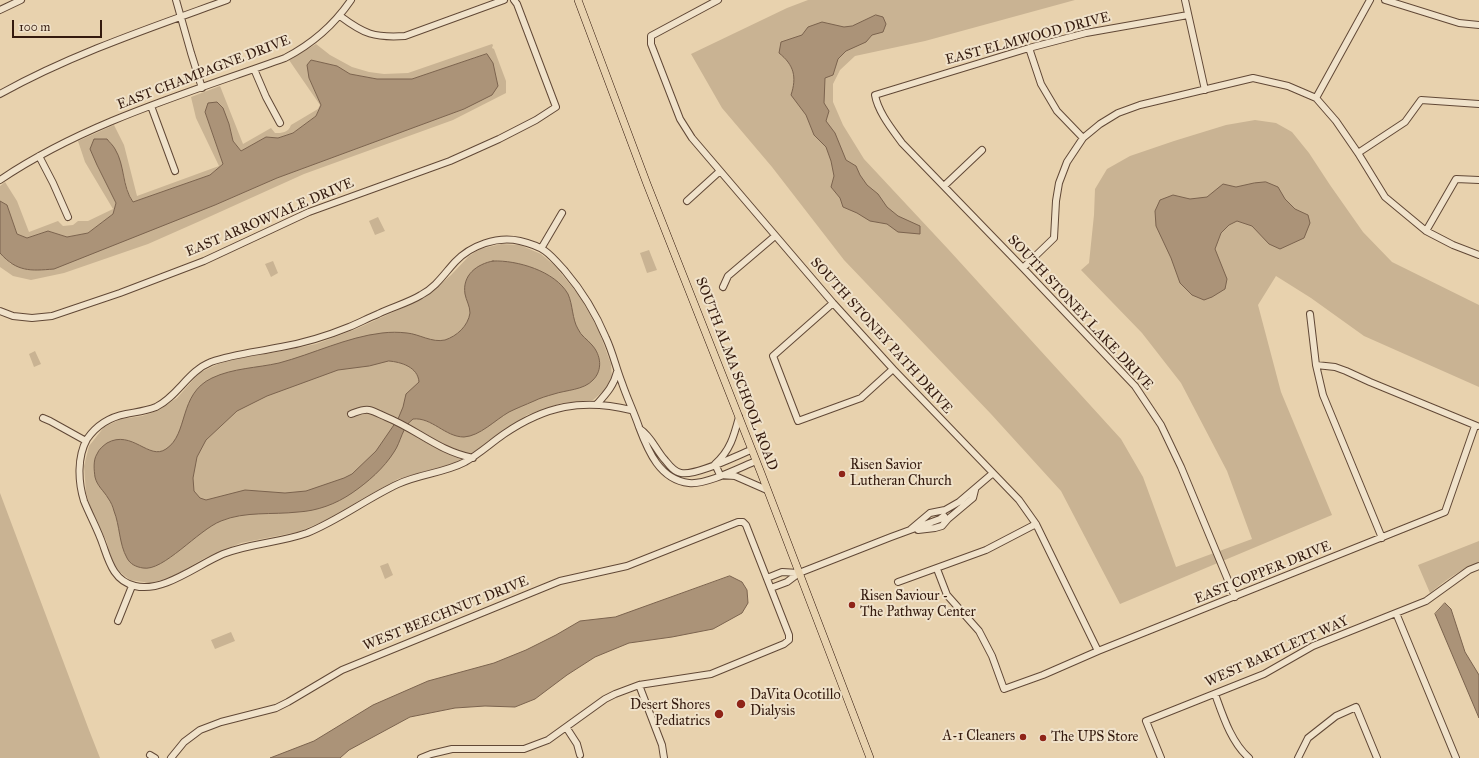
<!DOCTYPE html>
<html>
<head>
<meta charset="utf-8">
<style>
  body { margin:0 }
  #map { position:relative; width:1479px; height:758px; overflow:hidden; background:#e8d2ae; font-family:"IM FELL Great Primer",serif }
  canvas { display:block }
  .scale { position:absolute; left:12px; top:20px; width:90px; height:18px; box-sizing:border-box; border:2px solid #341a0e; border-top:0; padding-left:5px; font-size:12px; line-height:14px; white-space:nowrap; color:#341a0e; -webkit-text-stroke:3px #f0e2ca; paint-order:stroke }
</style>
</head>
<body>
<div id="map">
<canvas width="1479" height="758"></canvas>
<div class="scale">100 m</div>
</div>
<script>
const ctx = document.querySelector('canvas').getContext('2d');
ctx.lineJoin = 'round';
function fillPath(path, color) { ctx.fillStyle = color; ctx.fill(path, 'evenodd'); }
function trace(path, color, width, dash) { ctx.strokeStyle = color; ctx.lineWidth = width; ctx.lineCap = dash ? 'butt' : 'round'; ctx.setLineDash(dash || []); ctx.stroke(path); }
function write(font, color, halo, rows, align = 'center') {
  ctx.font = font + ' "IM FELL Great Primer",serif'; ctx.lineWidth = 4; ctx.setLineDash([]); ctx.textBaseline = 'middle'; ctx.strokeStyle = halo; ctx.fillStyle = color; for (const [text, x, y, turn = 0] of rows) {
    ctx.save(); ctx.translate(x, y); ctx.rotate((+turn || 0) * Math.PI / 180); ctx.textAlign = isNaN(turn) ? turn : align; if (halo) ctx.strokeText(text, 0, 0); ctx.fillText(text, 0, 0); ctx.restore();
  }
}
fillPath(new Path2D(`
  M808,0h267l-150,41 -70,15 -15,14 -7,14v18l10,23 21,34 84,90 173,190 22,38 33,90 76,-28 -25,-68 -46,-88 -39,-50 -61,-63 8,-7 5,-48 1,-26 12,-20 23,-13 44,-15 52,-16 29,-5 21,3 16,9 17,21 21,32 33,47 29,30 87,43v82l-115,-51 -53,-38 -35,-22 -18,29 23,87 51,123 -212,89 -59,-113 -70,-77 -147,-154 -72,-93 -50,-59 -31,-54 96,-46z
  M316,44l14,11 22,12 17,5 15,2 24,-1 84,-29 1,1 -1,3 2,1 12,32v12l-53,27 -149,54 -104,47 -52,23 -84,29 -33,7 -18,-4 -13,-9v-14l11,11 204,-59 62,-27 187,-69 23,-54 -13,3 -62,21h-35l-27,-5 -13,-8 -26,-6 -2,18 12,27 -5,11 -23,17 -15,5 -12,-1 -25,14 -8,-10 -4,-17 -24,-12 18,52 -13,11 -77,27 -5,-9 -5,-21 -26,-7 19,38 -3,11 -25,19 -21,4 -19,-6 -21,7 -10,-4 -10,-29 -7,-4v-15l5,-4 12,19 12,31 29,-11 5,5 10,-1 5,-4h10l25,-12 -28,-47 -7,-21 36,-16 10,20 13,51 82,-30 -23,-48 -5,-21 29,-11 23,58 28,-16 4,5c7,0 13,0 16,-8l27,-16 2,-4 -31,-45z
  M378,217l7,14 -10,4 -6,-14z
  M501,244l19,1 21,9 13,11 25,30 19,34 13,35 1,14 -7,12 -12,10 -31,3 -35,12 -39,26 -14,11 -20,11 -56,16 -38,21 -24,16 -38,16 -57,11 -36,15 -35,20 -20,5 -20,-3 -14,-11 -5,-12 -5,-17 -12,-21 -8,-26 -2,-27 5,-20 15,-19 17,-8 21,-3 15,-5 20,-13 22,-25 19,-9 22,-6 37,-6 39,-8 40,-15 68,-31 27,-23 18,-19 11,-7z
  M649,250l8,20 -10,3 -7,-20z
  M273,261l5,12 -7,4 -6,-13z
  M35,351l6,13 -7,3 -5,-13z
  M0,493l89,237 11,28h-100z
  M1479,541v22c-19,6 -34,18 -49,30l-12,-28z
  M388,563l5,12 -8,4 -5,-13z
  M231,632l4,9 -20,8 -4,-9z`), '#c9b393');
const water = new Path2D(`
  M876,15l7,2 3,7 -3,8 -11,3 -6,7 -20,9 -8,8 -5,16 -8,3 -1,25 5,8 -3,10 9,12 11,27 10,6 4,9 7,10 11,9 9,13 11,9 22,10v8l-22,-2 -11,-8 -17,-3 -13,-8 -14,-6 -3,-9 -9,-11 3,-11 -3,-15 -5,-14 -12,-12 -8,-20 -15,-20c6,-18 3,-30 -12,-42l2,-11 21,-7 6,-8 14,-5 22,5 8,-1z
  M487,54l6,9 5,23 -6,9 -28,14 -187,69 -62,27 -161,64c-24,2 -37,3 -54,-16v-52l7,4 10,29 10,4 21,-7 19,6 21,-4 25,-19 3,-11 -19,-38 -7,-16 4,-10h13c2,3 6,6 8,10 10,16 7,38 18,53l77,-27 13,-11 -18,-52 3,-9 9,-1 6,6 6,16 4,17 8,10 25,-14 12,1 15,-5 23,-17 5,-11 -12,-27 -2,-13 4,-5 26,6 13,8 27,5h35l62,-21z
  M1266,182l12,5 7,12 10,10 13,6 2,8 -6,15 -24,11 -11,-5 -17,-18 -15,-5 -8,4 -8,8 -6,16 12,30 -2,10 -13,8 -8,3 -12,-5 -12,-12 -9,-25 -15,-32 -1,-15 5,-11 13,-5 17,4 17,-2 16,-13 13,3 18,-4z
  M493,261c24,-1 62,10 75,33 5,11 4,25 10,35 3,7 9,10 14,16 9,10 11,25 1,35 -9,10 -27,10 -39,14 -7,2 -14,4 -20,7 -9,4 -17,7 -25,11 -14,8 -29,24 -45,25 -19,0 -32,-20 -51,-18 -11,8 -12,23 -19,33 -10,16 -26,30 -42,41 -16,11 -35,18 -54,19 -26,3 -53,-1 -77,9 -23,9 -58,51 -78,47 -7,-1 -13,-4 -16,-10 -8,-14 -7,-32 -13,-47 -1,-4 -3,-9 -6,-13 -4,-7 -11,-12 -13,-21 -1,-7 -2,-17 2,-23 2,-5 6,-8 10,-11 25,-14 42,18 59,6 23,-15 12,-55 46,-71 21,-10 45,-10 67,-15 34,-9 68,-26 103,-30 8,-1 17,-1 25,0 12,1 25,10 38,7 12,-4 23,-14 25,-27 0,-7 -4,-13 -5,-19 -3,-19 12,-30 28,-33zM389,361c12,1 29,6 30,21l-13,12 -3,13 -5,12 -22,32 -24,23 -8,4 -38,13 -21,2 -40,-3 -39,10 -6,-2 -6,-7 -1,-13 4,-21 9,-17 31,-29 30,-15 71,-26 31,-4z
  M730,576l12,6 5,8 1,13 -6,10 -29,16 -41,8 -43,6 -34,14 -28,18 -32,24 -20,8 -30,-1 -30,2 -45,9 -61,33 -9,8h-70l44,-17 59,-36 55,-24 66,-18 32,-13 30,-15 24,-14 35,-4z
  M1445,603l6,6 14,43 14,23v43l-44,-104z`);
fillPath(water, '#ab9378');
trace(water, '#7b634e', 1);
const minor = new Path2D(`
  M176,0l15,53 11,35
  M718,0l-67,36v8l29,75 12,19 141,165 60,66 126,131 17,24 62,127
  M1185,0l20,90
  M1385,0l74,23 20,2
  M0,10l21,-10
  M1188,15l-102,18 -57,15 -154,47c3,17 17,34 27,48l121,125 112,118 26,39 20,42 54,130
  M340,16c24,18 34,22 65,20l99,-36
  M1029,48l12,36 16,27 26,27
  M254,69l12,28 14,26
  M0,94c72,-40 150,-66 227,-94
  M1316,98l54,-98
  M151,106l24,65
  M1358,153l47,-31 16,-22 58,4
  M39,156l14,27 15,34
  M0,180c86,-58 188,-87 285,-122 27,-14 49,-33 66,-58
  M944,186l38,-36
  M687,201l33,-30
  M1426,231l30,-52 23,1
  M542,247l20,-34
  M1023,268l31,-30 2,-37 3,-18 8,-21 16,-24 17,-14 18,-11 22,-8 113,-27 35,8 28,12 20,23 22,32 27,44 41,34 27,14 26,10
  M723,287l5,-11 47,-40
  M833,303l-60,53 25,65 63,-23 32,-29
  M0,311l13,5 19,2 20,-2 68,-23 84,-32 105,-49 141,-51 49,-22 37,-19 20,-13 -39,-103 -3,-4
  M1310,314l6,51 7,30 59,143
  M1316,365l19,2 11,4 24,11 107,44
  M597,404c10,-11 17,-19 20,-32
  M631,410c-49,-12 -86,-4 -127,24 -13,9 -25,20 -39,28 -21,11 -46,12 -67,22 -32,15 -59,36 -91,49 -28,10 -57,10 -84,21 -26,11 -60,39 -88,32 -21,-5 -26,-24 -32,-41 -5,-15 -13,-29 -19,-44 -6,-19 -7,-44 3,-62 9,-13 23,-22 39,-25 10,-2 20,-3 30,-7 22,-11 32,-36 55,-45 23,-8 46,-10 70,-15 23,-4 46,-11 68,-20 10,-4 19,-9 29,-13 14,-7 30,-11 43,-19 15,-8 23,-21 34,-33 16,-17 42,-26 65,-21 25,6 29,12 45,30 17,20 31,43 41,67 7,15 10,30 16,45 5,15 12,29 17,44 9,24 21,53 50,56 17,2 50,-15 67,-22
  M351,414c6,-2 11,-5 18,-4 5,1 12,5 17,7 32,13 52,34 87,41
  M739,417c-5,19 -9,34 -24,47l5,11 15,1 32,14
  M43,418l7,3 36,20
  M640,429c11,7 16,21 25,31 4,5 9,12 16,13 15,3 55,-17 70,-23
  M911,529l19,-16 15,-3 14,-8 34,-29
  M918,530l17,-2 7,-2 6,-7 25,-21 2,-8
  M937,569l10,26 32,36 13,25 12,33 39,-14 55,-24 347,-139 30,-86
  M767,578l15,-6 17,1
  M898,582l88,-32 50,-26
  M771,588l16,-6 12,-9 92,-36 49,-18 4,-3
  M1396,613l60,145
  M118,621l14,-35
  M639,685l23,60 2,13
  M1215,694c8,22 16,48 34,64
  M566,727l11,17 3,11
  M150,755l5,3
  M171,758l13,-16 16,-12 21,-8 55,-14 12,-6 54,-32 218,-89 67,-15 111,-44h5l3,3 43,110v5l-5,4 -73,30 -72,11 -24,9 -10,5 -57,41 -24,9h-72l-21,5 -10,4
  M1161,758l-15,-37 118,-47 49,-28 113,-45 43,-31 10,-4
  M1298,758l10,-20 28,-22 20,-9 21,51`);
const major = new Path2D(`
  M578,0l69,184 114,289 109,285`);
trace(minor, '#614836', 8);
trace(major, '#341a0e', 8);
trace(minor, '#f0e2ca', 6);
trace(major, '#e8d2ae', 7);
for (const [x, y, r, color] of [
  [842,474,4,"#8f2418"],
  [852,605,4,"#8f2418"],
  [741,704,5,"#8f2418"],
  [719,714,5,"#8f2418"],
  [1023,737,4,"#8f2418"],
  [1043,738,4,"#8f2418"]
]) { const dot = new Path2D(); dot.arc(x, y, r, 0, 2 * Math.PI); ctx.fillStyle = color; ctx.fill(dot); trace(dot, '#f0e2ca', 1.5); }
write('14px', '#341a0e', '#f0e2ca', [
  ["EAST ELMWOOD DRIVE",1028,39,-15],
  ["EAST CHAMPAGNE DRIVE",204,73,-21],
  ["EAST ARROWVALE DRIVE",270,218,-23],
  ["SOUTH STONEY LAKE DRIVE",1080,313,47],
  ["SOUTH STONEY PATH DRIVE",881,336,48],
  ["SOUTH ALMA SCHOOL ROAD",736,374,69],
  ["EAST COPPER DRIVE",1263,573,-22],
  ["WEST BEECHNUT DRIVE",446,614,-22],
  ["WEST BARTLETT WAY",1277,652,-24]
]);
write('14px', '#341a0e', '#f0e2ca', [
  ["Risen Savior",850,466],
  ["Lutheran Church",850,482],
  ["Risen Saviour -",860,597],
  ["The Pathway Center",860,613],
  ["DaVita Ocotillo",750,696],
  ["Dialysis",750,712],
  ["Desert Shores",710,706,"right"],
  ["Pediatrics",710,722,"right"],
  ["A-1 Cleaners",1015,737,"right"],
  ["The UPS Store",1051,738]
], 'left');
</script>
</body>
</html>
